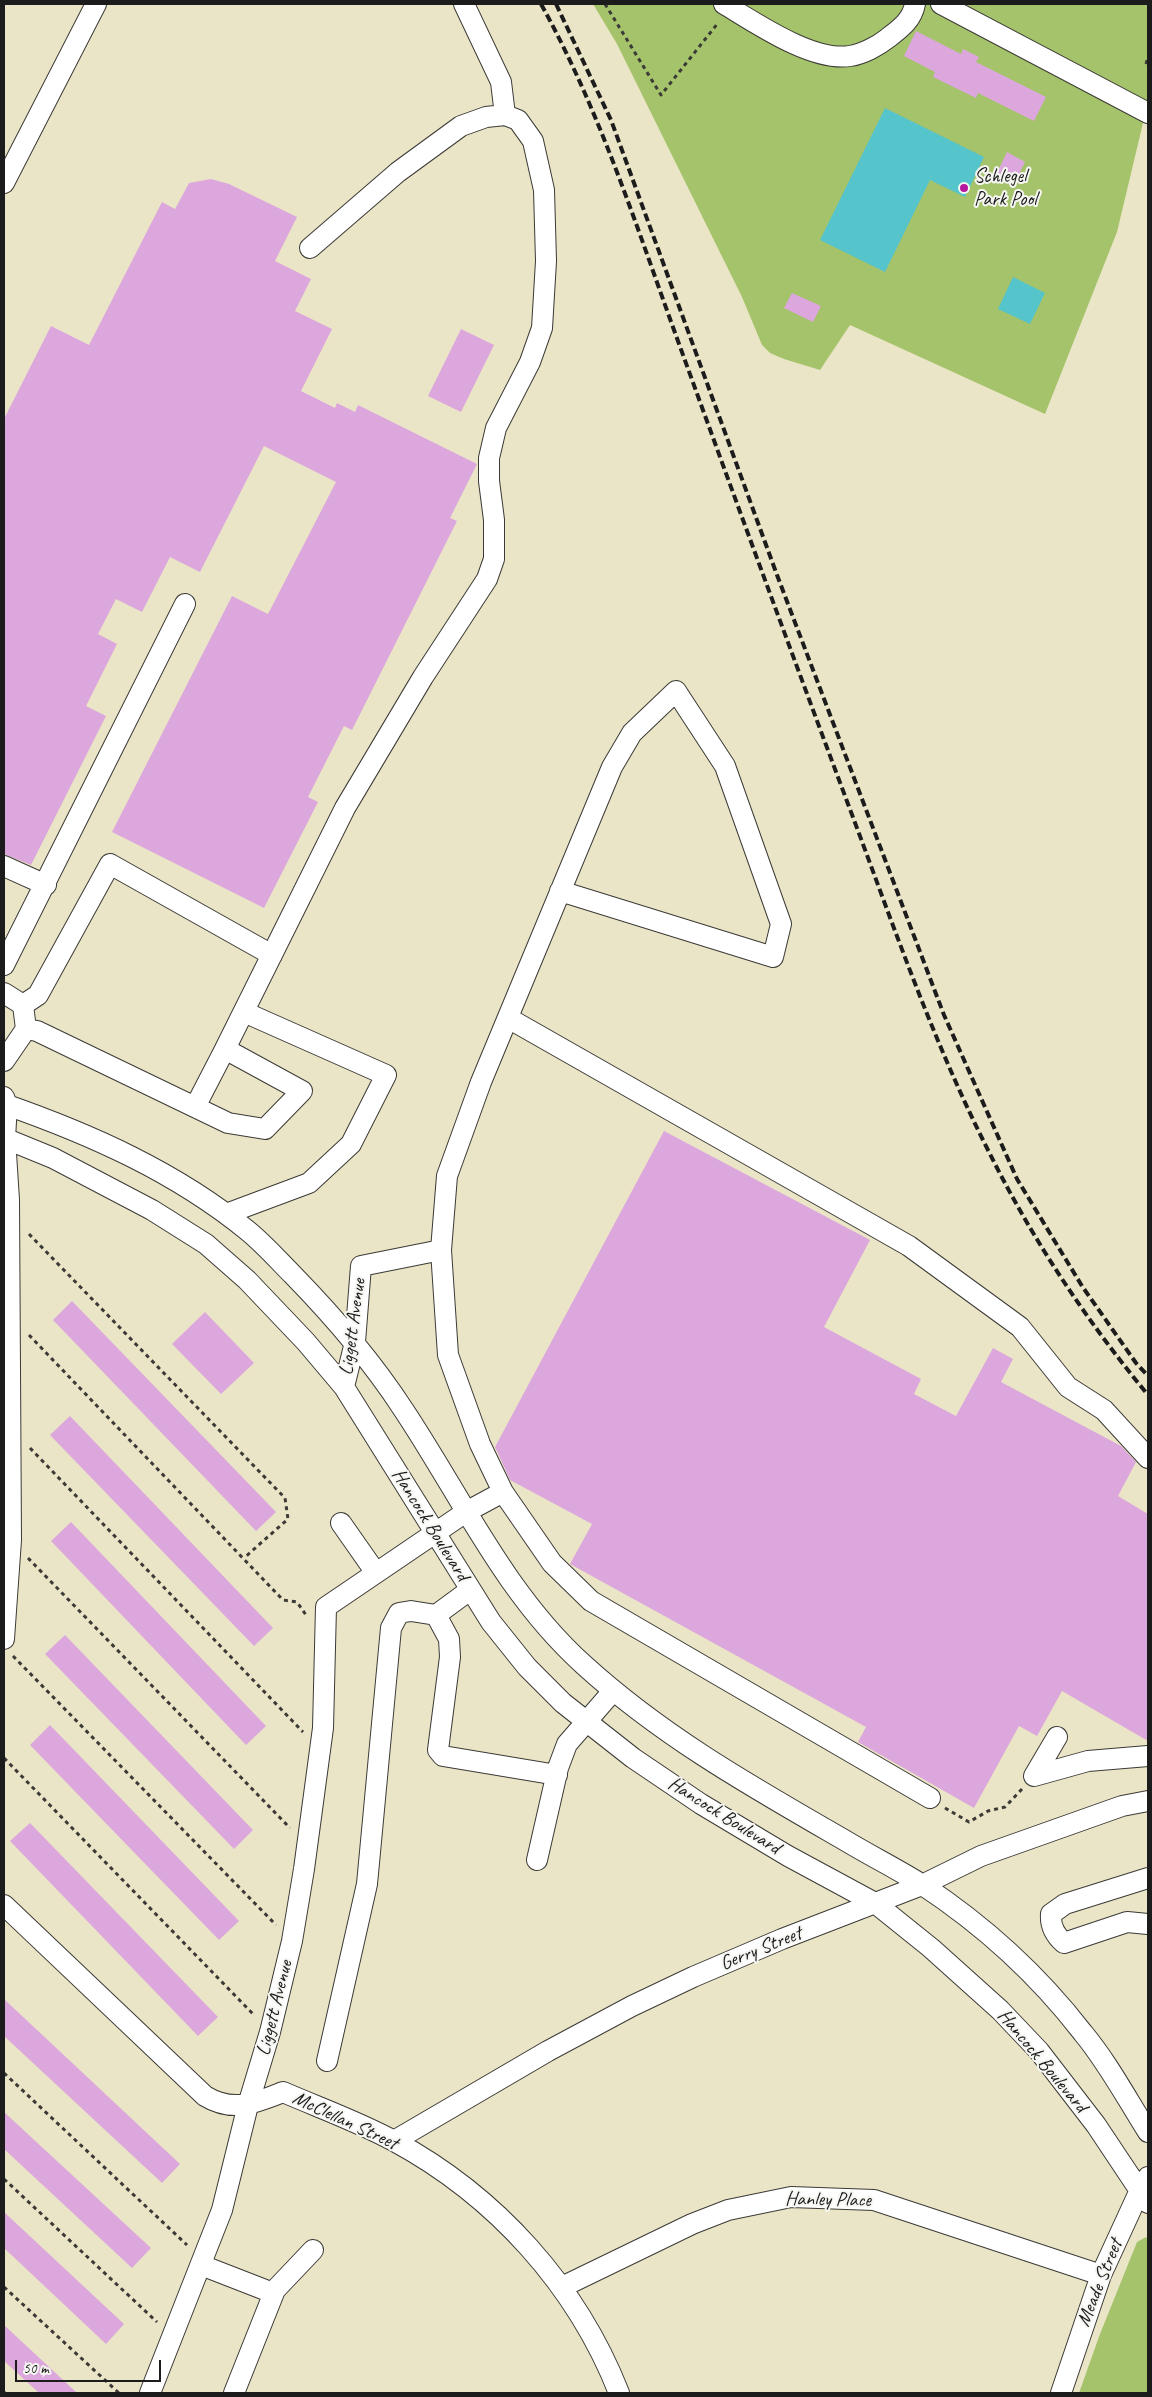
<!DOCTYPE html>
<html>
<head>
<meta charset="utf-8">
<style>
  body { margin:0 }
  #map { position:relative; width:1152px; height:2397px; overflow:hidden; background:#ebe5c7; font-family:Caveat,sans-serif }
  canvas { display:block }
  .frame { position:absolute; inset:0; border:5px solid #1c1c1c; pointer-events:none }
  .scale { position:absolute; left:15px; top:2360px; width:146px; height:22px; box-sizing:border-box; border:2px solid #1c1c1c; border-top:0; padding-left:6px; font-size:15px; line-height:18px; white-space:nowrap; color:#1c1c1c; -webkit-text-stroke:4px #f6f6f2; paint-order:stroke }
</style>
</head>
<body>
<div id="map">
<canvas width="1152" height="2397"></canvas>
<div class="frame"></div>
<div class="scale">50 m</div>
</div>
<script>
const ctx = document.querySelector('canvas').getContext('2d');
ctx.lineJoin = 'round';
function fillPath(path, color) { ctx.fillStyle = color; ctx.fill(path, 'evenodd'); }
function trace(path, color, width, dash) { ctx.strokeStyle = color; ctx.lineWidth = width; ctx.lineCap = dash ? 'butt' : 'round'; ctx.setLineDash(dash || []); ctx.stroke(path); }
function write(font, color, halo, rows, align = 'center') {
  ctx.font = font + ' Caveat,sans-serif'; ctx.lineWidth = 4; ctx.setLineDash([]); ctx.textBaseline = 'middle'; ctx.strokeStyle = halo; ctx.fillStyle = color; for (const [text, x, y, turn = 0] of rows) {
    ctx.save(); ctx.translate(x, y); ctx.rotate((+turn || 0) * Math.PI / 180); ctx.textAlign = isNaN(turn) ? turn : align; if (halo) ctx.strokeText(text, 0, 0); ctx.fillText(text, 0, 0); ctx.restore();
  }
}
fillPath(new Path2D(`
  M593,4h555v98l-31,130 -72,182 -195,-89 -30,45 -36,-11 -14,-6 -8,-8 -20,-48 -125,-253z
  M1146,2237l2,3v153h-69l21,-59 37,-92z`), '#a5c36b');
fillPath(new Path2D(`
  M885,108l99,49 -19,40 -35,-17 -45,92 -65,-32z
  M1013,277l32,16 -15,31 -32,-15z`), '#56c4cb');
fillPath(new Path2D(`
  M916,31l45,23 2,-5 16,8 -3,5 70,35 -12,24 -56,-28 -2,5 -43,-21 2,-5 -31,-16z
  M1007,152l18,10 -10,20 -18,-9z
  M211,179l18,5 68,33 -22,44 36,18 -16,32 37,18 -31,62 34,17 2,-5 18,9 3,-7 119,59 -27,54 7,3 -105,209 -8,-4 -36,71 10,5 -54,106 -152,-76 120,-236 36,18 68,-132 -72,-36 -64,126 -30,-15 -28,55 -26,-13 -18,35 19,10 -31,62 20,10 -75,149 -27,-11v-435l47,-93 38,19 73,-143 13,7 14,-26z
  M792,293l29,13 -8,16 -29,-14z
  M461,329l33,16 -33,67 -33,-16z
  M664,1131l206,109 -46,87 97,52 -7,15 42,22 37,-68 20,11 -12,23 120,64 15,16 -18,34 30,18v227l-86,-50 -25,45 -18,-10 -45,82 -116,-66 8,-15 -296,-163 22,-40 -82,-44 -15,-33z
  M72,1301l204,211 -20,19 -203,-211z
  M205,1312l49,51 -33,31 -49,-50z
  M70,1416l203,212 -19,18 -204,-211z
  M71,1522l195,204 -20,19 -195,-204z
  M65,1635l188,195 -19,19 -189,-195z
  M50,1725l189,196 -20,19 -189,-195z
  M30,1823l188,194 -20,19 -188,-195z
  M4,1999l176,165 -18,19 -158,-147z
  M4,2112l147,136 -19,20 -128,-119z
  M4,2212l120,112 -18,20 -102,-96z
  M4,2325l73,68h-38l-35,-32z`), '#dca7dc');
const minor = new Path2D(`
  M464,4l37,78 4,33
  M724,4c32,19 88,58 126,52 13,-2 28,-10 38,-18 13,-10 24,-18 27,-34
  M941,4l207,109
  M4,183l92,-179
  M4,866l42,19
  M4,965l181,-361
  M4,993l19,12 3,24 -22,32
  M23,1005l15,-10 72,-131 162,91
  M508,1018l401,228 111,81 48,60 36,23 44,48
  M26,1029l11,2 191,92 37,6 37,-38 -77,-42 120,-241 78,-131 64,-98 7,-20v-39l-5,-39v-23l7,-30 34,-66 12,-34 4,-67 -2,-71 -11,-49 -15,-21 -13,-5 -19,2 -25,9 -63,46 -88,76
  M4,1097l3,8 -2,33 4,62 2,340 -7,99
  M4,1104c86,30 172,68 244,127 16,13 30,29 45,44 40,41 78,85 110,134 58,87 102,185 181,256 79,72 170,123 262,176 25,15 51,28 75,43 61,40 118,92 162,149 25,30 44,66 65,99
  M195,1107l30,-58
  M4,1138l49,20 99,52 54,34 41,36 59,62 38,45 147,235 36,45 36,36 70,55 68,46 87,52 87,47 56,45 69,62 39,41 57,74 52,78
  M226,1214l83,-31 42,-39 35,-69 -142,-63
  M344,1387l11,-45 6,-76 80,-16
  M503,1492l49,71 39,38 339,197
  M341,1523l35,50
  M436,1615l13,24 1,18 -12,93 5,6 114,19
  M1057,1737l-23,39 54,-15 60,-5
  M537,1860l21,-92 9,-24 46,-53
  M1148,1878l-83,26 -14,10c-1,12 4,21 13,29l63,-21 21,2
  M4,1905l201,191c28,17 50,7 78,-4 37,16 76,30 111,49 102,55 183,145 225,252
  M327,2061l40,-177 24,-256 8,-15 12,-2 25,4 34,-25
  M394,2141l154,-90 84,-45 61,-29 89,-38 140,-54 59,-29 141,-50 26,-5
  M201,2265l72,28
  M562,2287l130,-63 36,-14 63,-13 83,3 227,75
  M150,2393l72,-183 26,-105 22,-73 22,-91 12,-72 19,-141 3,-121 140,-95 37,-20 -23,-48 -32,-89 -7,-105 6,-74 34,-94 131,-315 20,-34 44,-42 49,75 56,158 -8,33 -213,-66
  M234,2393l41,-103 38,-40
  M1061,2393l40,-118 39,-85 8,-13`);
trace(minor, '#3b3a36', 22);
trace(new Path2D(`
  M605,4l56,91 57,-72
  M1146,64l2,-7
  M29,1234l256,264 3,21 -44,39
  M29,1335l254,265 14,2 9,13
  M30,1448l273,284
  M28,1558l262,270
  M13,1656l263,269
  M4,1758l250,257
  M945,1808l24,14 19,-11 17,-4 17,-18
  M4,2073l183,172
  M4,2179l153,143
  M4,2287l115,106
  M4,2392l1,1`), '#3b3a36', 3, [4, 4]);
trace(minor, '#fff', 20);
trace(new Path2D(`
  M541,4c57,103 93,215 133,326 57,158 115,316 174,474 44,117 84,236 141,348 43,87 97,168 159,243
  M556,4l55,116 166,455 167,440 73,164 65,107 54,77 12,13`), '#1c1c1c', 4, [8, 4]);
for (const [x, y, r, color] of [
  [964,188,5,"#b5179e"]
]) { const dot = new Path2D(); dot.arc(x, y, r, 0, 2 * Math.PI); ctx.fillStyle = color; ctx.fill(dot); trace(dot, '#f6f6f2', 2); }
write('20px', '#1c1c1c', '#f6f6f2', [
  ["Schlegel",974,177],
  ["Park Pool",974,200]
], 'left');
write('20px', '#1c1c1c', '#f6f6f2', [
  ["Liggett Avenue",353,1327,-82],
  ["Hancock Boulevard",430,1525,58],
  ["Hancock Boulevard",724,1816,32],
  ["Gerry Street",761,1949,-22],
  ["Liggett Avenue",275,2008,-76],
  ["Hancock Boulevard",1042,2061,50],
  ["McClellan Street",345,2121,25],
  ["Hanley Place",828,2200,1],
  ["Meade Street",1100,2283,-68]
]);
</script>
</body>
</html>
